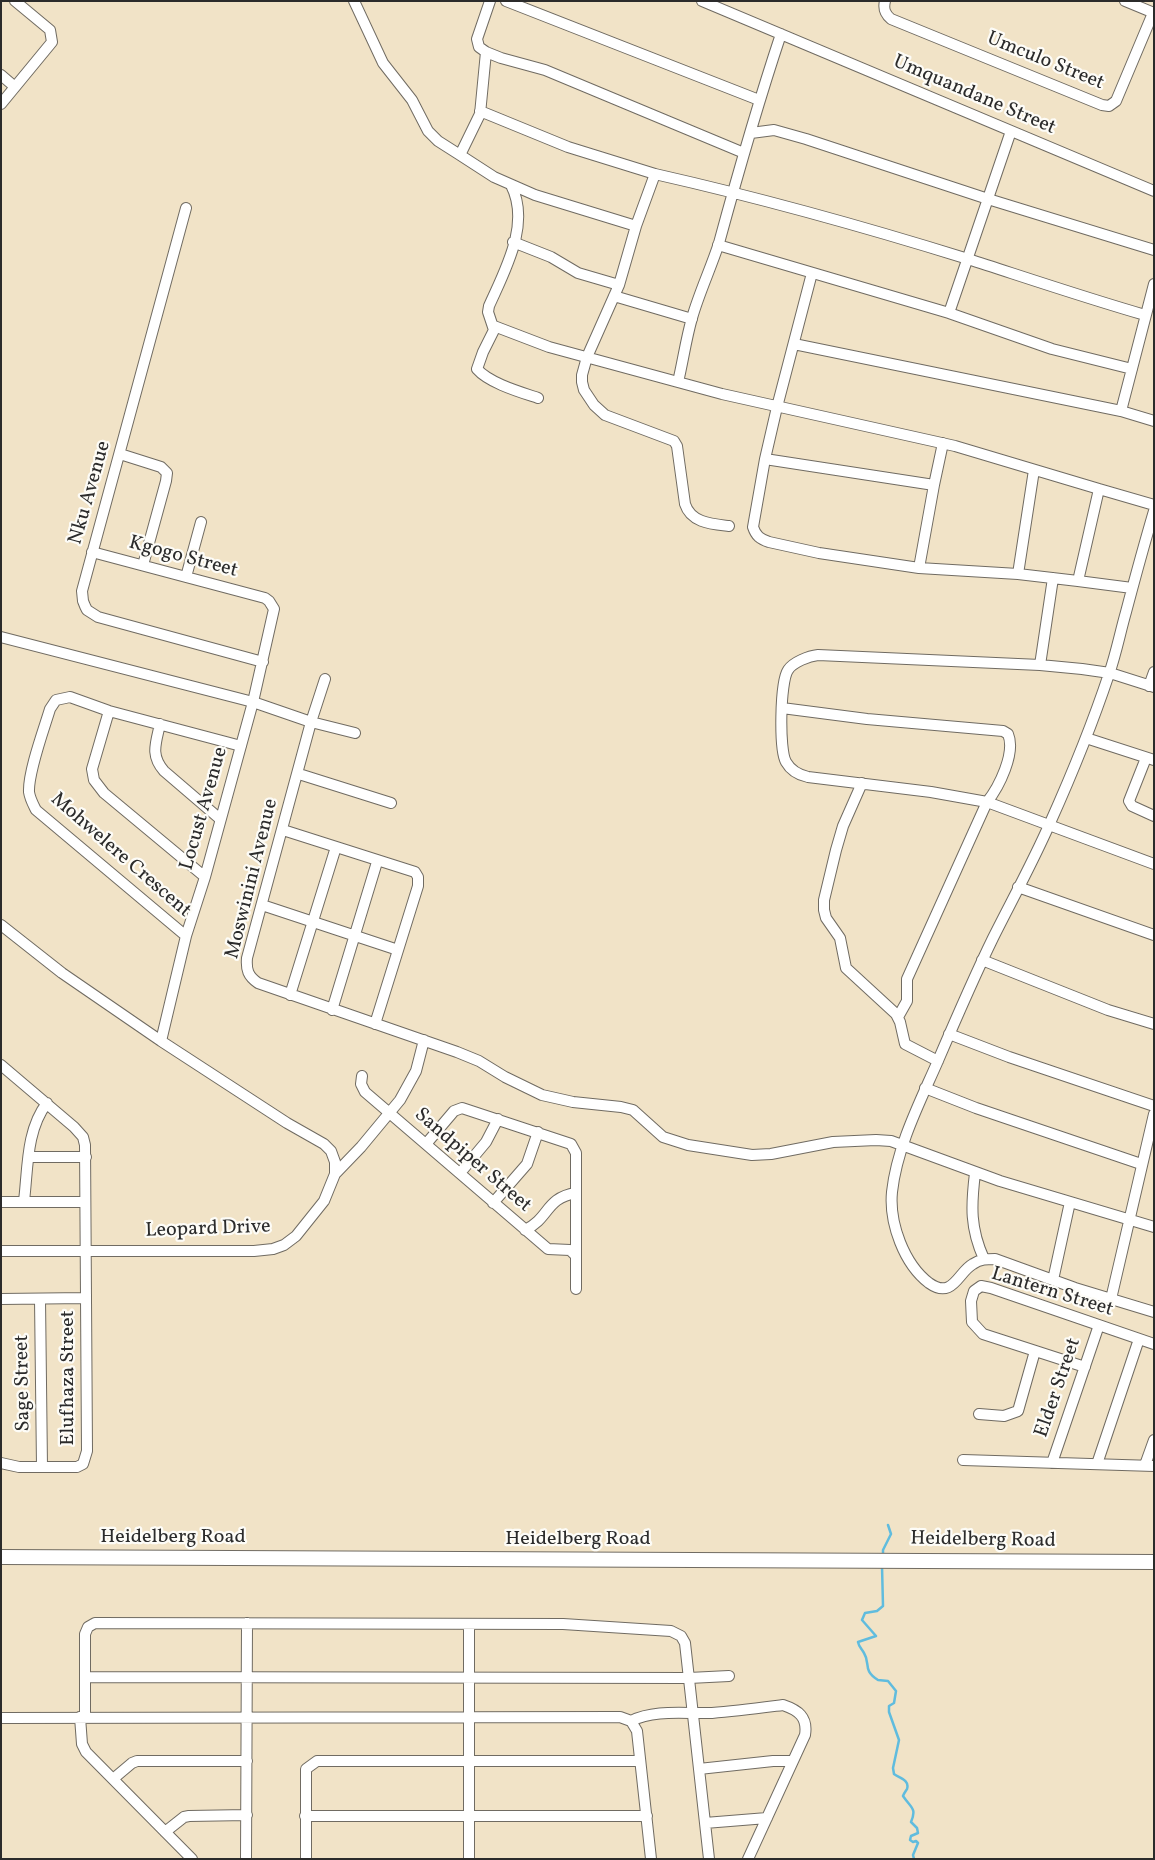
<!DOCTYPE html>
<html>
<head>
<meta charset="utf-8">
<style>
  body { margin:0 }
  #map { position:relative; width:1155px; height:1860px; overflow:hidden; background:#f1e3c7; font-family:Vollkorn,serif }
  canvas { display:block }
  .frame { position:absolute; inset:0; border:2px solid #2b2b2b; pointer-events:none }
</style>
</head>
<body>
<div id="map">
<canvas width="1155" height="1860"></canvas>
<div class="frame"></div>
</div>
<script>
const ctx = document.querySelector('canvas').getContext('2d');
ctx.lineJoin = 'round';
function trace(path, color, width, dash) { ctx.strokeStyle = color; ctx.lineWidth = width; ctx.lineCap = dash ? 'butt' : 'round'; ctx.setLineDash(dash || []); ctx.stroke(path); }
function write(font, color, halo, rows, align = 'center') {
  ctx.font = font + ' Vollkorn,serif'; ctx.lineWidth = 4.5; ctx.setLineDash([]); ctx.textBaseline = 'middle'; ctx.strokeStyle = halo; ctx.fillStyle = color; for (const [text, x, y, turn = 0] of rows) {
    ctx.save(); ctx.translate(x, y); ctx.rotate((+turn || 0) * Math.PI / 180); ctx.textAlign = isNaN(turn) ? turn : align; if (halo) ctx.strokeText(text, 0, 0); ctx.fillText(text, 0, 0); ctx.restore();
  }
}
trace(new Path2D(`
  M883,1556v-6l8,-16 -3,-9
  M882,1566l1,40 -6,5 -12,2 -3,7 14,16 -18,6c1,5 3,6 6,11 7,11 -2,17 14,27l10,1 8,10 -2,12 -5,3v6l10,28 -6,28 1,6c5,4 16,6 13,15 -1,2 -3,4 -4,7 8,12 14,12 8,26l6,6 1,5 -7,3 -1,4 3,2 3,-1 2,2 -5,12 1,4`), '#60bcde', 2.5);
const minor = new Path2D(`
  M354,1l29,62 29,37 16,31 10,10 22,14
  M490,1l-13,38 2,8 7,5 15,6 44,12 199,83
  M506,1l253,99
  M702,1l452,190
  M885,1c-2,8 0,13 6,18l211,86 7,1 7,-5 37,-88
  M1125,1l29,12
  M486,52l-6,62 -20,41 34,22 41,18 101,31
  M1,75l14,12
  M1,104l51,-62 -2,-12 -35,-29
  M480,111l88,36 87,27
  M751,133l23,-3 32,9 182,60 166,51
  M511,185c20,39 -6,85 -22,121l-1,6 6,18 -11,22 -6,17c12,14 43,23 61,29
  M186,208l-104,383 1,10 2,5 2,4 11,7 165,45
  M513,242l38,15 27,16 41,12
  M718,245l231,68 62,-182
  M812,273l-35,134 -12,52 -12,68c3,9 7,12 16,15l50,11 100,15
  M614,296l78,23
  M949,313l103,36 80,20
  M494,326l55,21 173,47 233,52 144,43
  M794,344l327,67 33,10
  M678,382c5,-21 8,-43 14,-64 7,-25 19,-50 27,-75 19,-70 39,-140 62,-209
  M1121,411l33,-127
  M120,454l41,13 6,6 -1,8 -23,84
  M765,459l169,26 -15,83 99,6 60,7
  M934,485l9,-42
  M1154,511c-10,34 -19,67 -28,101 -6,21 -10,42 -17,62 -17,51 -37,100 -59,149 -17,39 -38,77 -57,115 -20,41 -38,83 -56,125 -18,41 -40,84 -45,129 -3,31 12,72 37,91 24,17 29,-11 44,-19 7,-5 14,-5 22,-5l80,29 79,24
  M729,526c-17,-2 -38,-3 -44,-22l-8,-58 -3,-5 -69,-26 -11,-10 -10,-15 -2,-8v-7l5,-18 32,-72 17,-59 19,-52c106,24 210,53 313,85 59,19 118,39 177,56
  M92,552l173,46 4,3 5,8 -21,93 -48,175 -19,59 -25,105
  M1018,574l16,-104
  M186,577l15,-55
  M1132,588l-54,-7 21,-92 55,16
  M1,637l252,65 58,20 44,11
  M1040,665l13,-87
  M325,679l-14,43 -64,236c-1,12 1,18 11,25l199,69 22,9 26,16 37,18 31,7 48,5 12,3 30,27 25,8 64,10 19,-1 62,-12 43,-2 15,1 109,40 154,46
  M1149,686l5,-14
  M782,708l85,11 136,12 5,3c8,19 -9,53 -21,68l167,62
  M109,711l-17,58 2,11 10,13 101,84
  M160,724c-4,19 -10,31 4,47l56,48
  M1086,738l68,22
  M1146,758l-17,43 3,5 22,10
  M299,774l92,29
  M862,783l-19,43 -7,24 -12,50v10l2,8 14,20 6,30 50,46 4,8 5,22 33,17
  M283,830l132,42 3,5v9l-43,138
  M1018,887l136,48
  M262,905l136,45
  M1,925l61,48 99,68 126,82 37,21 7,7 4,11v12
  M186,936l-150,-126c-3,-6 -6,-11 -7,-18 -1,-20 15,-63 21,-83l6,-9 14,-3 39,14 132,35
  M982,960l126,50 46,14
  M290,995l46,-148
  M332,1010l45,-148
  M898,1017l9,-16v-22l80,-177 -56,-10 -123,-15c-9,-2 -17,-6 -22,-15 -7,-12 -6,-80 2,-92 5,-8 21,-14 30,-15l222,10 42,4 28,4 44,14
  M949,1034l60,23 145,49
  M1,1065l73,62 9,10 2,8 2,306 -4,13 -6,3h-58l-18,-4
  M362,1076l-1,8 4,8 169,145 14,12 22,1 4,4
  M925,1088l51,20 165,56
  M426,1144l28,-33 8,-3 109,36 5,9v136
  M29,1157h57
  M460,1173l26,-31 12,-23
  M975,1173c-4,33 -5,55 9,86
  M24,1201c4,-32 2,-71 23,-98
  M1,1202h84
  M493,1203l34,-39 11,-32
  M525,1230c25,-12 20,-32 51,-37
  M1,1251h253l19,-2 11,-4 12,-9 28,-35 11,-27 26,-27 39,-47 16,-29 8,-31
  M1053,1280l17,-78
  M1,1299l85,-1
  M40,1299l2,168
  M1111,1299l43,-185
  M1085,1367l-102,-33 -11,-12 -1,-21 3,-10 7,-5 10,2 163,56
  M979,1414l25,2 14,-5 17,-60
  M963,1460l191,6
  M1052,1463l47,-138
  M1097,1464l42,-125
  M1145,1465l9,-25
  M85,1677l604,1 40,-2
  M80,1717l2,27 4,8 106,107
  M85,1717v-83l3,-7 7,-4 468,1 108,7 10,5 4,7 24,216
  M1,1718l619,-1 11,4 6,10 14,128
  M631,1721c24,-12 54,-7 81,-8 24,-2 47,-5 71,-8 15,5 25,12 22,30l-57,124
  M699,1769l74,-8h20
  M113,1779l19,-16 5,-2h110
  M305,1816h342
  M705,1823l62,-5
  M165,1832l19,-15 5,-1 58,-1
  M246,1859l1,-236
  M306,1859v-90l11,-8h323
  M469,1859v-235`);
const major = new Path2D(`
  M1,1557l1153,5`);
trace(minor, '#706b62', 12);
trace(major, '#706b62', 16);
trace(minor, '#fff', 10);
trace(major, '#fff', 14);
write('20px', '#2b2b2b', '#fdfcf7', [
  ["Umculo Street",1045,62,22],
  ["Umquandane Street",974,96,23],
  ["Nku Avenue",91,493,-74],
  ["Kgogo Street",183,558,15],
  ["Locust Avenue",205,809,-74],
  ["Mohwelere Crescent",120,856,41],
  ["Moswinini Avenue",253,879,-76],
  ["Sandpiper Street",472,1161,41],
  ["Leopard Drive",208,1230,-2],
  ["Lantern Street",1052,1293,17],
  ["Elufhaza Street",69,1378,-90],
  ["Sage Street",24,1383,-91],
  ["Elder Street",1059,1388,-71],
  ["Heidelberg Road",173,1538],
  ["Heidelberg Road",578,1540],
  ["Heidelberg Road",983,1541,1]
]);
</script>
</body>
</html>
